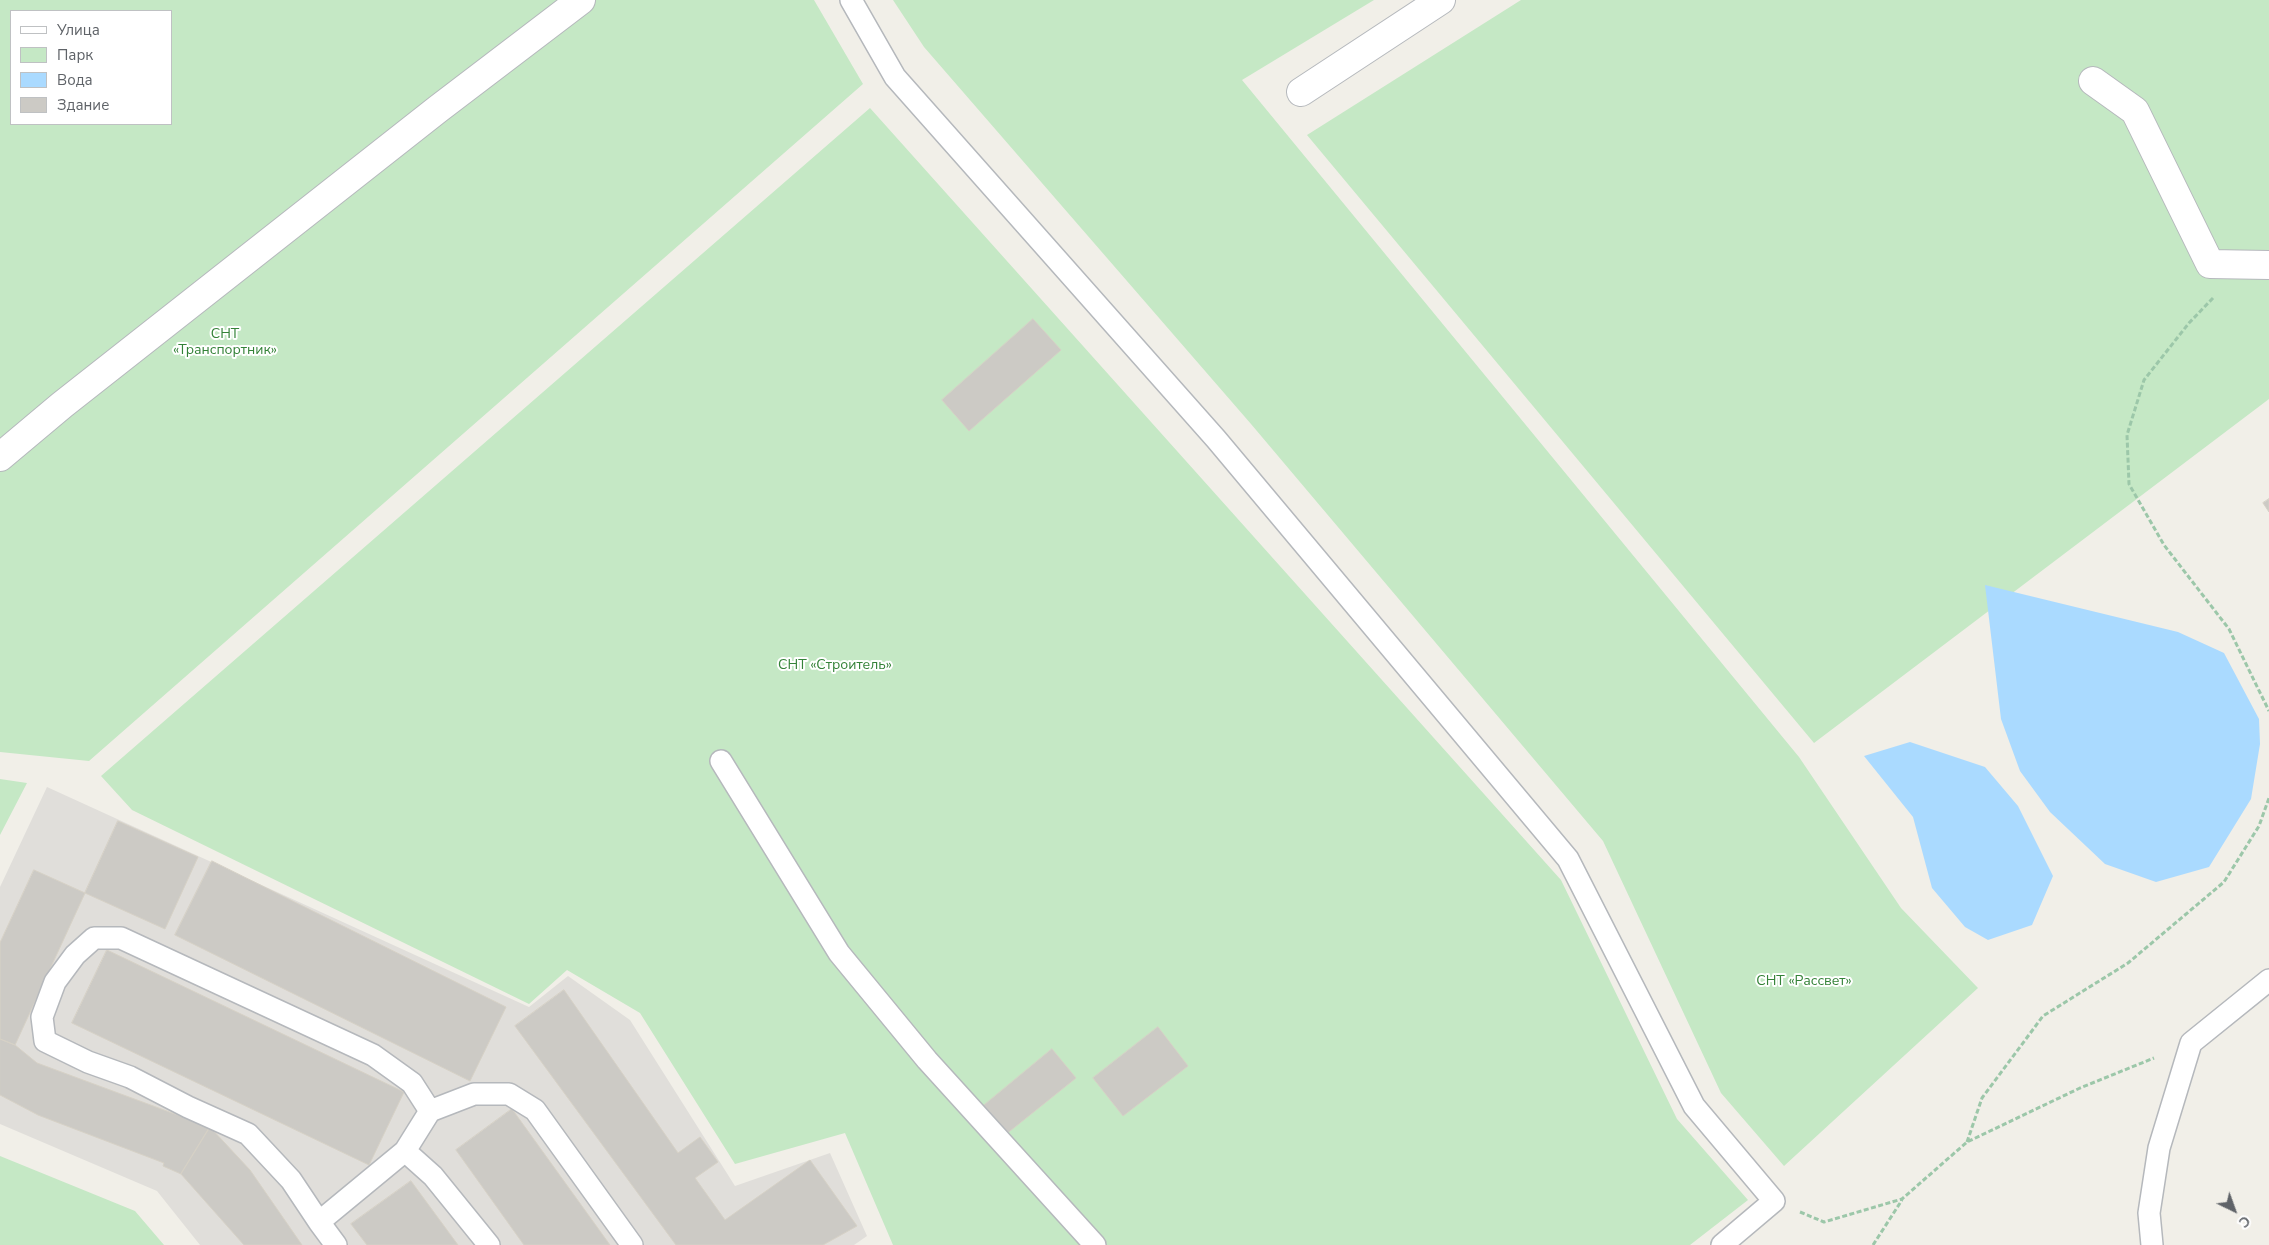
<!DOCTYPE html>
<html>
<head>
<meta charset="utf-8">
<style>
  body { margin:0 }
  #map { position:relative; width:2269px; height:1245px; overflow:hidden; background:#f1efe8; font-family:"Nunito Sans",sans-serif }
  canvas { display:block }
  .legend { position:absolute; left:10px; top:10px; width:162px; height:115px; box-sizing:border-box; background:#fff; border:1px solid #bfc1c3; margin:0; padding:6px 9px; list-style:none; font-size:15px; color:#5f6368 }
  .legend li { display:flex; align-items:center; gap:10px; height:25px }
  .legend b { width:25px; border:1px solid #bfc1c3 }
  .north { position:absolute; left:2209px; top:1185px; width:50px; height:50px; -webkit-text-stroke:4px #fff; paint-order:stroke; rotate:138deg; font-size:14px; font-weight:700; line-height:20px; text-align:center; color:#5f6368 }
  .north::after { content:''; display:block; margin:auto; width:18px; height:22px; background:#5f6368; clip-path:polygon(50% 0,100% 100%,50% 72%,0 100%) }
</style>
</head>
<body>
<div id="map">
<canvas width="2269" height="1245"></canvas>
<ul class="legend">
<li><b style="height:6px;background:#fff"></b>Улица</li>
<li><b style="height:14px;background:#c5e8c5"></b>Парк</li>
<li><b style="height:14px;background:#aadaff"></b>Вода</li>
<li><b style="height:14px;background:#cccac5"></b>Здание</li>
</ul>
<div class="north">С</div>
</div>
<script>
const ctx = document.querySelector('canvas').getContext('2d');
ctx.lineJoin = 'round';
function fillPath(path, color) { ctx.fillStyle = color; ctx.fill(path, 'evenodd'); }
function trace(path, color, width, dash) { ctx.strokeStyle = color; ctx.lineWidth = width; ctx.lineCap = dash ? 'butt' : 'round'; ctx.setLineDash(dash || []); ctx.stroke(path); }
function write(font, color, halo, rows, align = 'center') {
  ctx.font = font + ' "Nunito Sans",sans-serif'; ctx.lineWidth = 4; ctx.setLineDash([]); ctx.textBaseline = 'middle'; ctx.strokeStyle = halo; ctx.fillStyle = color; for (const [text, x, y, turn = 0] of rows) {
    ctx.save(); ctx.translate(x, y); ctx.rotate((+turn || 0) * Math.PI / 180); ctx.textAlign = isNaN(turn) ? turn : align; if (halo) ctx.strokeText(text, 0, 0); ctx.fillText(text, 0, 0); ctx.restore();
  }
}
fillPath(new Path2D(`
  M47,787l482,220 39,-31 62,44 105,166 95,-33 37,83 -13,9h-654l-43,-54 -157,-67v-237z`), '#e0deda');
fillPath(new Path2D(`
  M0,0h814l49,84 -774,677 -89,-9zM11,11h160v113h-160z
  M893,0h481l-132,80 557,677 102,151 77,80 -194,178 -63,-73 -118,-252 -352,-417 -327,-377z
  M1521,0h748v399l-455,344 -507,-608z
  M870,108l691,772 116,239 71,81 -58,45h-797l-48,-112 -110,31 -95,-151 -73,-43 -38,34 -397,-194 -31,-34z
  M0,779l27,4 -27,52z
  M0,1156l135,55 29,34h-164z`), '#c5e8c5');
fillPath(new Path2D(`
  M1985,585l193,47 46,21 35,66 1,25 -9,55 -42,68 -53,15 -51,-18 -55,-52 -30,-41 -19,-52z
  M1910,742l75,25 33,39 35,70 -21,49 -44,15 -23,-13 -33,-39 -19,-71 -49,-61z`), '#aadaff');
const building = new Path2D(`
  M1033,319l28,31 -92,81 -27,-31z
  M2269,499v13l-6,-9z
  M118,821l80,36 -33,72 -80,-36z
  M212,861l294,146 -36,74 -295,-146z
  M34,870l51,23 -70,152 -15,-6v-96z
  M107,950l297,142 -35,73 -297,-142z
  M564,990l114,163 22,-16 18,25 -23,16 30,42 85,-60 47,66 -34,19h-147l-161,-219z
  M1158,1027l30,39 -65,50 -30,-38z
  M0,1039l15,6 22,18 173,64 -29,47 -18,-8 1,-3 -126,-48 -38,-20z
  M1052,1049l24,29 -71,57 -23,-28z
  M512,1109l98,136h-86l-68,-95z
  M210,1127l40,43 52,75h-58l-63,-71z
  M411,1181l47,64h-91l-16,-21z`);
fillPath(building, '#cccac5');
trace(building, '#d6d1c6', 1);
const service = new Path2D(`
  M851,0l44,77 321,362 352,420 126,247 80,95 -52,44
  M721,761l118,192 88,107 168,185
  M430,1111l-18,-28 -39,-28 -252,-117h-27l-19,17 -20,27 -13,35 3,24 43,21 42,15 58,30 60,27 43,46 28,42 86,-71 25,-40 44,-17h35l26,16 97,135
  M405,1151l28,25 56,69
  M319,1222l17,23
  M2152,1245l-3,-32 10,-65 32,-105 78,-63`);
const minor = new Path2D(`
  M2093,81l42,30 75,153 59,1
  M1301,92l140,-92
  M0,457l62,-52 376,-296 143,-109`);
trace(service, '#b5b8bc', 24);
trace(minor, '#b5b8bc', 30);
trace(new Path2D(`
  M2213,298l-24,25 -45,57 -17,55 2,49 35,61 65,84 40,82
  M1967,1142l15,-44 61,-82 85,-53 96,-81 35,-56 10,-28
  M1800,1212l24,10 78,-23 65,-57 113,-54 74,-30
  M1873,1245l29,-45`), '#9cc7a9', 3, [5, 2.5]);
trace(service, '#fff', 21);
trace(minor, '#fff', 28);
write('14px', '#348238', '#fff', [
  ["СНТ",225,335],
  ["«Транспортник»",225,351],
  ["СНТ «Строитель»",835,666],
  ["СНТ «Рассвет»",1804,982]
]);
</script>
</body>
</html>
